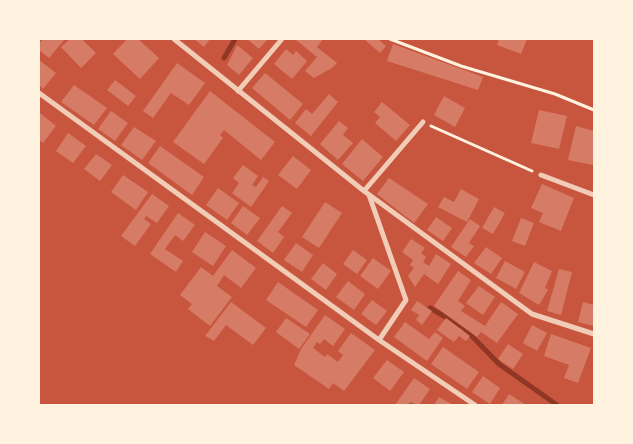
<!DOCTYPE html>
<html>
<head>
<meta charset="utf-8">
<style>
  body { margin:0 }
  #map { position:relative; width:633px; height:444px; overflow:hidden; background:#c8553d; font-family:Signika,sans-serif }
  canvas { display:block }
  .frame { position:absolute; inset:0; border:40px solid #fff3e0; pointer-events:none }
</style>
</head>
<body>
<div id="map">
<canvas width="633" height="444"></canvas>
<div class="frame"></div>
</div>
<script>
const ctx = document.querySelector('canvas').getContext('2d');
ctx.lineJoin = 'round';
function trace(path, color, width, dash) { ctx.strokeStyle = color; ctx.lineWidth = width; ctx.lineCap = dash ? 'butt' : 'round'; ctx.setLineDash(dash || []); ctx.stroke(path); }
function fillPath(path, color) { ctx.fillStyle = color; ctx.fill(path, 'evenodd'); }
trace(new Path2D(`
  M224,58l11,-19
  M430,308l33,19 36,37 58,41`), '#8f3625', 5);
fillPath(new Path2D(`
  M43,39h22l-16,19 -10,-8v-6z
  M70,39h12l14,14 -15,15 -20,-21z
  M127,39h11l21,19 -19,21 -27,-25z
  M194,39h16l-6,8z
  M247,39h21l-9,10z
  M298,39h25l-6,8 20,16 -5,5 -18,10 -9,-7 12,-14 -21,-17z
  M364,39h14l8,7 -6,7z
  M499,39h28l-6,15 -24,-9z
  M393,44l90,33 -5,13 -91,-29z
  M237,45l16,13 -14,17 -12,-10z
  M286,49l7,6 3,-4 11,10 -15,18 -18,-15z
  M39,60l17,13 -13,16 -4,-4z
  M177,63l28,20 -16,22 -18,-12 -18,25 -10,-7z
  M265,73l38,31 -13,16 -38,-32z
  M115,80l21,16 -8,10 -21,-16z
  M74,85l33,23 -13,17 -33,-23z
  M210,91l65,51 -14,18 -37,-30 -4,5 3,3 -19,26 -31,-22z
  M329,94l9,8 -27,34 -16,-13 11,-14 6,5z
  M444,96l21,12 -10,19 -21,-12z
  M382,102l28,23 -14,16 -21,-18 5,-6 -6,-5z
  M539,110l28,6 -8,33 -28,-6z
  M111,111l17,12 -13,18 -17,-12z
  M40,113l16,13 -13,17 -4,-3z
  M339,121l9,7 -5,7 10,8 -15,17 -18,-16z
  M576,126l18,5 -1,34 -25,-5z
  M134,127l22,14 -14,19 -21,-15z
  M68,133l18,13 -13,17 -17,-12z
  M362,139l21,18 -20,24 -21,-17z
  M160,146l44,31 -12,18 -44,-32z
  M96,154l16,11 -12,16 -16,-12z
  M293,156l18,14 -14,19 -19,-14z
  M243,165l15,11 -6,9 4,2 7,-10 6,4 -18,26 -19,-14 7,-10 -6,-5z
  M123,175l25,17 -12,18 -25,-18z
  M389,178l39,26 -14,19 -37,-29z
  M542,184l32,14 -13,33 -22,-9 4,-9 -12,-5z
  M218,188l21,15 -12,17 -21,-15z
  M461,189l18,10 -12,23 -29,-15 6,-10 10,5z
  M152,194l17,12 -12,17 -11,-7 -2,3 7,5 -16,22 -14,-10z
  M325,202l17,11 -23,35 -17,-11z
  M243,206l17,12 -13,17 -16,-12z
  M282,206l10,7 -14,19 6,5 -11,16 -16,-12z
  M494,207l11,6 -12,21 -11,-6z
  M178,213l17,12 -12,16 -8,-6 -10,14 18,12 -7,11 -26,-18z
  M436,217l16,11 -9,13 -16,-11z
  M521,218l13,5 -9,23 -13,-5z
  M470,219l10,7 -11,17 5,3 -8,11 -15,-10z
  M205,232l21,14 -13,20 -21,-14z
  M411,239l14,9 -4,5 5,4 -3,5 6,4 7,-12 15,10 -13,20 -14,-10 -9,13 -7,-11 6,-8 -4,-3 3,-5 -11,-8z
  M296,243l17,12 -11,17 -18,-12z
  M486,247l16,11 -11,16 -17,-11z
  M232,250l24,18 -15,20 -17,-13 -7,11 15,11 -22,29 -22,-17 4,-5 -12,-9 21,-28 12,9z
  M353,250l14,10 -10,14 -14,-10z
  M373,258l18,13 -13,18 -18,-13z
  M505,261l20,11 -9,17 -20,-11z
  M534,262l18,9 -7,17 3,2 -9,15 -20,-12z
  M323,263l14,11 -11,16 -15,-11z
  M559,269l13,3 -11,43 -14,-4z
  M458,271l13,9 -13,21 7,5 -4,5 24,15 16,-24 17,12 -21,29 -16,-11 -4,5 -43,-31z
  M348,281l17,13 -11,16 -18,-13z
  M278,282l40,28 -12,17 -40,-27z
  M479,286l16,11 -12,18 -17,-12z
  M372,300l15,11 -11,14 -15,-11z
  M417,301l15,10 -10,14 -6,-5 3,-5 -8,-5z
  M231,302l35,26 -13,17 -27,-20 -12,16 -9,-5z
  M583,302l11,3v21l-16,-4z
  M325,315l20,14 -12,17 -9,-7 -4,5 -3,-2 -4,6 12,9 2,-3 11,8 5,-7 -5,-4 13,-18 24,17 -31,41 -11,-8 -4,6 -35,-24 7,-16z
  M286,318l24,16 -11,15 -23,-17z
  M446,318l24,18 -4,5 -7,-5 -5,6 -17,-12z
  M405,322l24,17 6,-7 8,6 -16,23 -33,-24z
  M532,325l15,8 -10,18 -14,-8z
  M551,334l40,14 -13,35 -14,-5 5,-13 -25,-9z
  M508,344l15,10 -10,15 -15,-10z
  M443,347l36,25 -12,17 -36,-25z
  M387,360l17,12 -14,19 -17,-13z
  M483,376l17,12 -10,16 -18,-12z
  M414,378l16,11 -11,16 -9,-3 -2,3h-13z
  M509,394l17,11h-24z
  M439,397l14,8h-19z`), '#d67c66');
trace(new Path2D(`
  M390,39l71,27 94,28 39,16
  M431,126l101,45`), '#fff3e0', 3);
trace(new Path2D(`
  M174,39l190,152 168,123 62,20
  M238,91l44,-52
  M39,93l340,247 96,65
  M541,175l53,20
  M364,191l59,-69
  M369,195l37,105 -27,40`), '#f1ccb7', 5);
</script>
</body>
</html>
